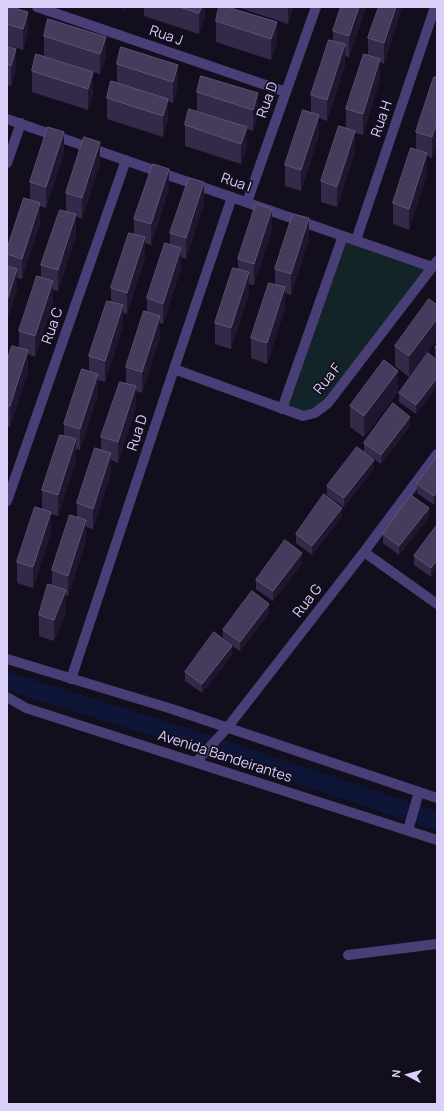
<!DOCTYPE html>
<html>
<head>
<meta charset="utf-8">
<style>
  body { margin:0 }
  #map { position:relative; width:444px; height:1111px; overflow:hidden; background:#130e1d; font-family:Manrope,sans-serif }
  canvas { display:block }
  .frame { position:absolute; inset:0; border:8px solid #dbd0fa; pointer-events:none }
  .north { position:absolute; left:388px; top:1055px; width:40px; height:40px; -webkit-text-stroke:3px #130e1d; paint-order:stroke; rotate:276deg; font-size:11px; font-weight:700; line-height:16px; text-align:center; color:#dbd0fa }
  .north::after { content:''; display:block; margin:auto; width:14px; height:18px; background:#dbd0fa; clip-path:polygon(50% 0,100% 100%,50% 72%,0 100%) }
</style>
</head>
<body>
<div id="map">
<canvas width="444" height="1111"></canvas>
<div class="frame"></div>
<div class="north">N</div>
</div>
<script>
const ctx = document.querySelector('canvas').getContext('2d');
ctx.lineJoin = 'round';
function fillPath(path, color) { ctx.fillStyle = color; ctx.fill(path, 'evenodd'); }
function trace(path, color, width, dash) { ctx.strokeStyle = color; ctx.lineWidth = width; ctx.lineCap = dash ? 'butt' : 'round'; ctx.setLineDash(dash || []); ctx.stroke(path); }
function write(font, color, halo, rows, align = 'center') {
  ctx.font = font + ' Manrope,sans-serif'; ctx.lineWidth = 3.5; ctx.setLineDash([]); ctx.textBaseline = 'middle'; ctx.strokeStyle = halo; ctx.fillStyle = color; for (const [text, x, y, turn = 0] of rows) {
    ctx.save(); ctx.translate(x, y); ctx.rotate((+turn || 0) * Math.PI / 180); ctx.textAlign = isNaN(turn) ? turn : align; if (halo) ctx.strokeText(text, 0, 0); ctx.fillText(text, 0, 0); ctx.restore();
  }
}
fillPath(new Path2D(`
  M343,236l89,31 -117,146 -33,-4z`), '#122427');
trace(new Path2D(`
  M7,681l204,64 226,76`), '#0e1637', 18);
trace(new Path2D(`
  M37,7l249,85
  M7,119l425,148
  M7,163l14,-40
  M247,202l69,-195
  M356,240l79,-233
  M174,369l129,47 12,-3 13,-10 109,-142
  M282,409l61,-173
  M7,501l119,-341
  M364,552l73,52
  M71,679l103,-310 58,-172
  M227,728l137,-176 73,-98
  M348,955l89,-11`), '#4a3e77', 10);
trace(new Path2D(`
  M7,659l165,50 265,89
  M7,697l19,11 411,132
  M196,762l31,-34
  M408,830l11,-38`), '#4a3e77', 10);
fillPath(new Path2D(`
  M7,7l21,26 -5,17 -16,-5z
  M120,7h6l-1,2z
  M144,7h61v10l-6,17 -55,-18z
  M227,7l50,36 -6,17 -55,-18v-21z
  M237,7h56l-5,17z
  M366,7l-17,50 -4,-1v9l-18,56 -8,-3v17l-18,56 -16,-5v-21l26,-53v-17l22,-54v-10z
  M402,7l-18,57 -4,-2v17l-17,56 -8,-2v18l-18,56 -16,-5v-21l25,-53v-19l22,-54v-17z
  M48,19l58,39 -6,16 -7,-2v21l-5,17 -56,-18v-21l60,1 -48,-16v-20z
  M7,46l9,23 -5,17 -4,-1z
  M121,47l57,39 -5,17 -5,-2v19l-5,17 -56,-18v-21l10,-15v-19z
  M201,76l57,38 -5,17 -6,-2v18l-6,17 -56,-18v-21l12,-14v-19z
  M434,77l-2,81 -5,-2v18l-18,56 -16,-6v-21l23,-53v-18z
  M64,153l-18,55 -6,-2v17l-18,56 -5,-1v11l-10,32v-72l23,-49v-18z
  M100,163l-18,56 -6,-3v19l-18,56 -5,-1v11l-18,56 -7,-3v17l-18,56 -3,-1v-65l12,-13v-17l22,-54v-12l25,-53v-19z
  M169,189l-18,56 -6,-2v15l-18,56 -4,-1v13l-18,56 -7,-2v14l-18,56 -4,-1v11l-18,56 -7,-2v19l-18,55 -16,-5v-21l25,-53v-19l22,-54v-12l25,-53v-15l22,-54v-14l23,-54v-15z
  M204,203l-18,56 -5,-2v11l-18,56 -3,-1v14l-18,56 -6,-2v16l-18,56 -7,-3v13l-18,56 -7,-2v14l-18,55h-2v15l-12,30 -15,-5v-21l13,-30v-15l25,-53v-14l24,-53v-13l25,-54v-16l21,-55v-14l23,-53v-12z
  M272,230l-18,55 -5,-1v9l-18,56 -16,-5v-21l23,-54v-10z
  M309,239l-18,56 -6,-2v15l-18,56 -16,-6v-20l24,-54v-15z
  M437,305l-28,72 -14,-11v-20z
  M437,345v14l-2,-2v-9z
  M437,360l-21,54 -17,-12v-9z
  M398,392l-34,45 -14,-10v-21z
  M410,426l-29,38 -17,-12v-9z
  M437,456l-3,49 -17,-12v-9z
  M374,469l-30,38 -17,-12v-9z
  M342,517l-30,38 -16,-12v-9z
  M429,517l-30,38 -16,-12v-9z
  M437,525l-6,52 -17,-12v-9z
  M302,563l-29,38 -17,-12v-9z
  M269,613l-29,38 -8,-5v9l-30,38 -17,-12v-9l38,-33v-9z`), '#352949');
fillPath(new Path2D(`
  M202,7h3v10l-6,17v-21z
  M288,7h5l-5,17z
  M359,7h7l-17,50v-21z
  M396,7h6v1l-18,56v-21z
  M28,12v21l-5,17v-21z
  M277,22v21l-6,17v-21z
  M106,37v21l-6,16v-20z
  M345,44v21l-18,56v-21z
  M16,49v20l-5,17v-20z
  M380,59v20l-17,56v-21z
  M178,65v21l-5,17v-21z
  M93,72v21l-5,17v-21z
  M258,93v21l-5,17v-21z
  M168,99v21l-5,17v-21z
  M319,115v20l-18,56v-21z
  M437,123v20l-5,15v-21z
  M247,127v20l-6,17v-20z
  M355,131v20l-18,56v-20z
  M64,132v21l-18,55v-21z
  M100,142v21l-18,56v-21z
  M427,153v21l-18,56v-21z
  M169,169v20l-18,56v-21z
  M204,182v21l-18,56v-21z
  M40,203v20l-18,56v-20z
  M272,209v21l-18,55v-21z
  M76,214v21l-18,56v-21z
  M309,218v21l-18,56v-21z
  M145,237v21l-18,56v-21z
  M181,248v20l-18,56v-20z
  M17,269v20l-10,32v-20z
  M249,272v21l-18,56v-21z
  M53,281v20l-18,56v-21z
  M285,287v21l-18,56v-21z
  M123,305v21l-18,56v-21z
  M160,316v21l-18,56v-21z
  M437,319v21l-28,37v-21z
  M28,350v21l-18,56v-21z
  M398,371v21l-34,45v-21z
  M98,374v20l-18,56v-21z
  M437,378v9l-21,27v-9z
  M136,386v21l-18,56v-21z
  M410,417v9l-29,38v-9z
  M76,439v21l-18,56v-21z
  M111,453v20l-18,56v-20z
  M374,460v9l-30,38v-9z
  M437,492v9l-3,4v-9z
  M342,508v9l-30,38v-9z
  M429,508v9l-30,38v-9z
  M51,512v21l-18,55v-21z
  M86,520v21l-18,55v-20z
  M302,553v10l-29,38v-10z
  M437,560v9l-6,8v-9z
  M66,590v21l-12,30v-21z
  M269,604v9l-29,38v-9z
  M232,646v9l-30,38v-9z`), '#201630');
const building = new Path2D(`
  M7,7h4l17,5 -5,17 -16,-5z
  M180,7h22l-3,6z
  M219,7h8l50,15 -6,17 -55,-18z
  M341,7h18l-10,29 -16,-5z
  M379,7h17l-12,36 -16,-5z
  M48,19l58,18 -6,17 -56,-18z
  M329,40l16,4 -18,56 -16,-5z
  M7,46l9,3 -5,17 -4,-2z
  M121,47l57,18 -5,17 -56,-18z
  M36,54l57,18 -5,17 -56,-18z
  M364,54l16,5 -17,55 -17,-5z
  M201,76l57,17 -5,17 -56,-18z
  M434,77h3v46l-5,14 -16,-5z
  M111,81l57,18 -5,17 -56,-18z
  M189,109l58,18 -6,17 -56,-19z
  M303,110l16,5 -18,55 -16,-5z
  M339,126l16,5 -18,56 -16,-6z
  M48,127l16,5 -18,55 -16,-5z
  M84,137l16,5 -18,56 -16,-5z
  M411,148l16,5 -18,56 -16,-6z
  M153,164l16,5 -18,55 -17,-5z
  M189,178l15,4 -18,56 -16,-5z
  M24,198l16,5 -18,56 -15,-5v-5z
  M256,204l16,5 -18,55 -16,-5z
  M60,210l16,4 -18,56 -17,-5z
  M293,214l16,4 -18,56 -16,-5z
  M129,233l16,4 -18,56 -16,-5z
  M165,243l16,5 -18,56 -16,-6z
  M7,266l10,3 -10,32z
  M233,268l16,4 -18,56 -16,-5z
  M37,276l16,5 -18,55 -16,-5z
  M269,283l16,4 -18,56 -16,-5z
  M429,299l8,6v14l-28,37 -14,-10z
  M107,301l16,4 -18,56 -16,-5z
  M144,311l16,5 -18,56 -16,-5z
  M437,345v5l-2,-2z
  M12,346l16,4 -18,56h-3v-45z
  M428,353l9,7v18l-21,27 -17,-12z
  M384,360l14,11 -34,45 -14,-10z
  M82,369l16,5 -18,55 -16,-5z
  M120,382l16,4 -18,56 -17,-5z
  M393,403l17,14 -29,38 -17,-12z
  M60,435l16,4 -18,56 -16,-5z
  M357,447l17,13 -30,38 -17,-12z
  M95,448l16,5 -18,56 -16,-6z
  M437,456v36l-3,4 -17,-12z
  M324,494l18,14 -30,38 -16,-12z
  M411,495l18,13 -30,38 -16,-12z
  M35,507l16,5 -18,55 -16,-5z
  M70,515l16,5 -18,56 -16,-6z
  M437,525v35l-6,8 -17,-12z
  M285,540l17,13 -29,38 -17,-11z
  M48,584l18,6 -12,30 -15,-5z
  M252,591l17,13 -29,38 -17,-12z
  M214,632l18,14 -30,38 -17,-12z`);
fillPath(building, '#463b5c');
trace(building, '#5e5275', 1);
write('14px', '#dbd0fa', '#130e1d', [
  ["Rua J",166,36,19],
  ["Rua D",268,100,-70],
  ["Rua H",382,119,-71],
  ["Rua I",236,183,19],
  ["Rua C",53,326,-71],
  ["Rua F",328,379,-51],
  ["Rua D",138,433,-72],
  ["Rua G",308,601,-52],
  ["Avenida Bandeirantes",225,757,18]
]);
</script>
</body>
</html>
